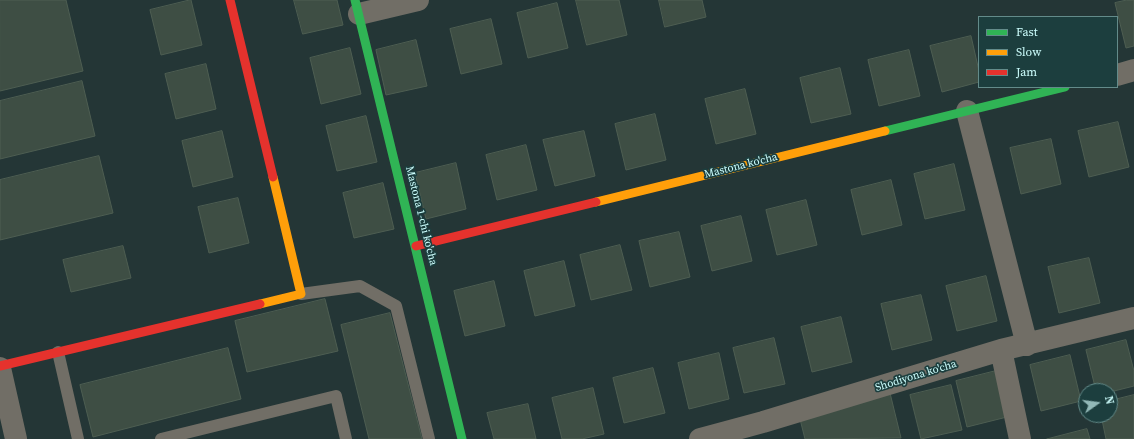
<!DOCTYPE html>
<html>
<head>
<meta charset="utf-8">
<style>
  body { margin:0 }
  #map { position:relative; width:1134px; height:439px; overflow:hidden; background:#243636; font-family:"Source Serif 4",serif }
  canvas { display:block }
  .legend { position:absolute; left:978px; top:16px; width:140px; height:72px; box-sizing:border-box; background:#1c3e3e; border:1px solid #638b8a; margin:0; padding:5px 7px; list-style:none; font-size:12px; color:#cdfefd }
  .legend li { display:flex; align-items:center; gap:8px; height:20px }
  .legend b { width:20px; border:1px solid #638b8a }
  .north { position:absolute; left:1078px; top:383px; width:40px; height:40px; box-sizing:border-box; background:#1c3e3e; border:1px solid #638b8a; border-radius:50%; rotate:76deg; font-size:11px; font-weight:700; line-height:16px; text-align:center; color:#cdfefd }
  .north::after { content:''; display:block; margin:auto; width:14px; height:18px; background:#92b8b7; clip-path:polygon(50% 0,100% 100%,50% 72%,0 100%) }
</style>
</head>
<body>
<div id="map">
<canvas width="1134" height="439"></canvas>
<ul class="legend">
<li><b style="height:5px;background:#30b455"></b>Fast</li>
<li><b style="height:5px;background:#ff9f0a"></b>Slow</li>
<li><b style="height:5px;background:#e5322d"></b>Jam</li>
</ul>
<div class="north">N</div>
</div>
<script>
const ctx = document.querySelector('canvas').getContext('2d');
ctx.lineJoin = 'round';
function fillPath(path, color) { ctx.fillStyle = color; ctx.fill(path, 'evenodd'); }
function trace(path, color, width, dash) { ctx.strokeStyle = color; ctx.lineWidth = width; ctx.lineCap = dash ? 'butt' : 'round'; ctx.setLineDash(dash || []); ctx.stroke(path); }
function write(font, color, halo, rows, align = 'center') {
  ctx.font = font + ' "Source Serif 4",serif'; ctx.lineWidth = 3.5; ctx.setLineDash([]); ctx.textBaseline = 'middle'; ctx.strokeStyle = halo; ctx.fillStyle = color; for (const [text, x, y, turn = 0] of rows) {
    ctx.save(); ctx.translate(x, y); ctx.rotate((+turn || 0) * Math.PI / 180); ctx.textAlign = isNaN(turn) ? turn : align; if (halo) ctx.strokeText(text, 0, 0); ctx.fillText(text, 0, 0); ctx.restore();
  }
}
const building = new Path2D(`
  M0,0h66l17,71 -83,20z
  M191,0l11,45 -41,10 -11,-45z
  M294,0h43l6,25 -40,9z
  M576,0h43l8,35 -40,10z
  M659,0h43l4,17 -41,10z
  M1127,0h7v46l-8,2 -11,-45z
  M557,3l11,45 -40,10 -11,-45z
  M491,19l11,45 -41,10 -11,-45z
  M971,36l8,35v11l-37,10 -12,-46z
  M416,40l11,46 -41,9 -10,-45z
  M350,48l11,46 -40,10 -11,-46z
  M909,50l11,46 -41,10 -11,-46z
  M206,64l10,45 -40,10 -11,-45z
  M840,68l11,46 -40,9 -11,-45z
  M82,81l13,55 -95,23v-58z
  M745,89l11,45 -40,10 -11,-45z
  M655,114l11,46 -40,10 -11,-46z
  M366,116l11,46 -40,9 -11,-45z
  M1118,122l11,45 -40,10 -11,-46z
  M222,131l11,46 -40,10 -11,-46z
  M584,131l11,45 -40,10 -12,-46z
  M1051,139l10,45 -40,10 -11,-46z
  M526,145l11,45 -40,10 -11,-45z
  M99,156l14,57 -113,27v-60z
  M456,163l10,46 -40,10 -11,-46z
  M954,164l11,46 -40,9 -11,-45z
  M891,180l11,45 -40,10 -11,-45z
  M383,183l11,46 -40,9 -11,-45z
  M238,198l11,45 -40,10 -11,-46z
  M806,200l11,45 -40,10 -11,-45z
  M741,216l11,45 -40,10 -11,-45z
  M679,232l11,45 -40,10 -11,-46z
  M620,245l12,45 -41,10 -11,-45z
  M123,246l8,32 -60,14 -8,-32z
  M1089,258l11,45 -41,10 -11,-46z
  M564,261l11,45 -40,10 -11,-45z
  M986,276l11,45 -40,10 -11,-45z
  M494,281l11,45 -40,10 -11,-45z
  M921,295l11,45 -40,10 -11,-46z
  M325,299l13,52 -91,21 -12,-51z
  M390,313l32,126h-53l-28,-114z
  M841,317l11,45 -40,10 -11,-45z
  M774,338l11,46 -41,9 -11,-45z
  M1126,340l8,31v15l-24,6 -14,-1 -10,-41z
  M228,348l13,51 -148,38 -13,-52z
  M719,353l10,46 -40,10 -11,-46z
  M1070,355l11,46 -40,10 -11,-46z
  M653,368l12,45 -41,10 -11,-45z
  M996,371l11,46 -40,10 -11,-46z
  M951,385l11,45 -41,9 -11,-44z
  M593,388l11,46 -22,5h-20l-10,-41z
  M890,393l11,45 -96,1 -6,-24z
  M1134,395v44h-28l-5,-24h9v-14z
  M528,404l8,35h-42l-7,-26z
  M1087,429l3,10h-43z`);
fillPath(building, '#3e4e44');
trace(building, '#4e5e52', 1);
trace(new Path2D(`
  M301,294l59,-8 36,20 33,133
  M58,352l20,87
  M161,439l175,-43 10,43`), '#716e66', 12);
trace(new Path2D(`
  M359,14l59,-14
  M1117,75l17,-5
  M967,111l60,234
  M1001,350l19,89
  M0,368l16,71
  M700,439l63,-17 238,-72 133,-32`), '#716e66', 22);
trace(new Path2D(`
  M355,0l107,439
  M885,131l180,-44`), '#30b455', 9);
trace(new Path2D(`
  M596,202l289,-71
  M260,304l41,-10 -28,-117`), '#ff9f0a', 9);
trace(new Path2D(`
  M230,0l43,177
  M416,246l180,-44
  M0,366l260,-62`), '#e5322d', 9);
write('11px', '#cdfefd', '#1c3e3e', [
  ["Mastona ko'cha",741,166,-14],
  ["Mastona 1-chi ko'cha",421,216,76],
  ["Shodiyona ko'cha",916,376,-17]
]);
</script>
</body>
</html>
